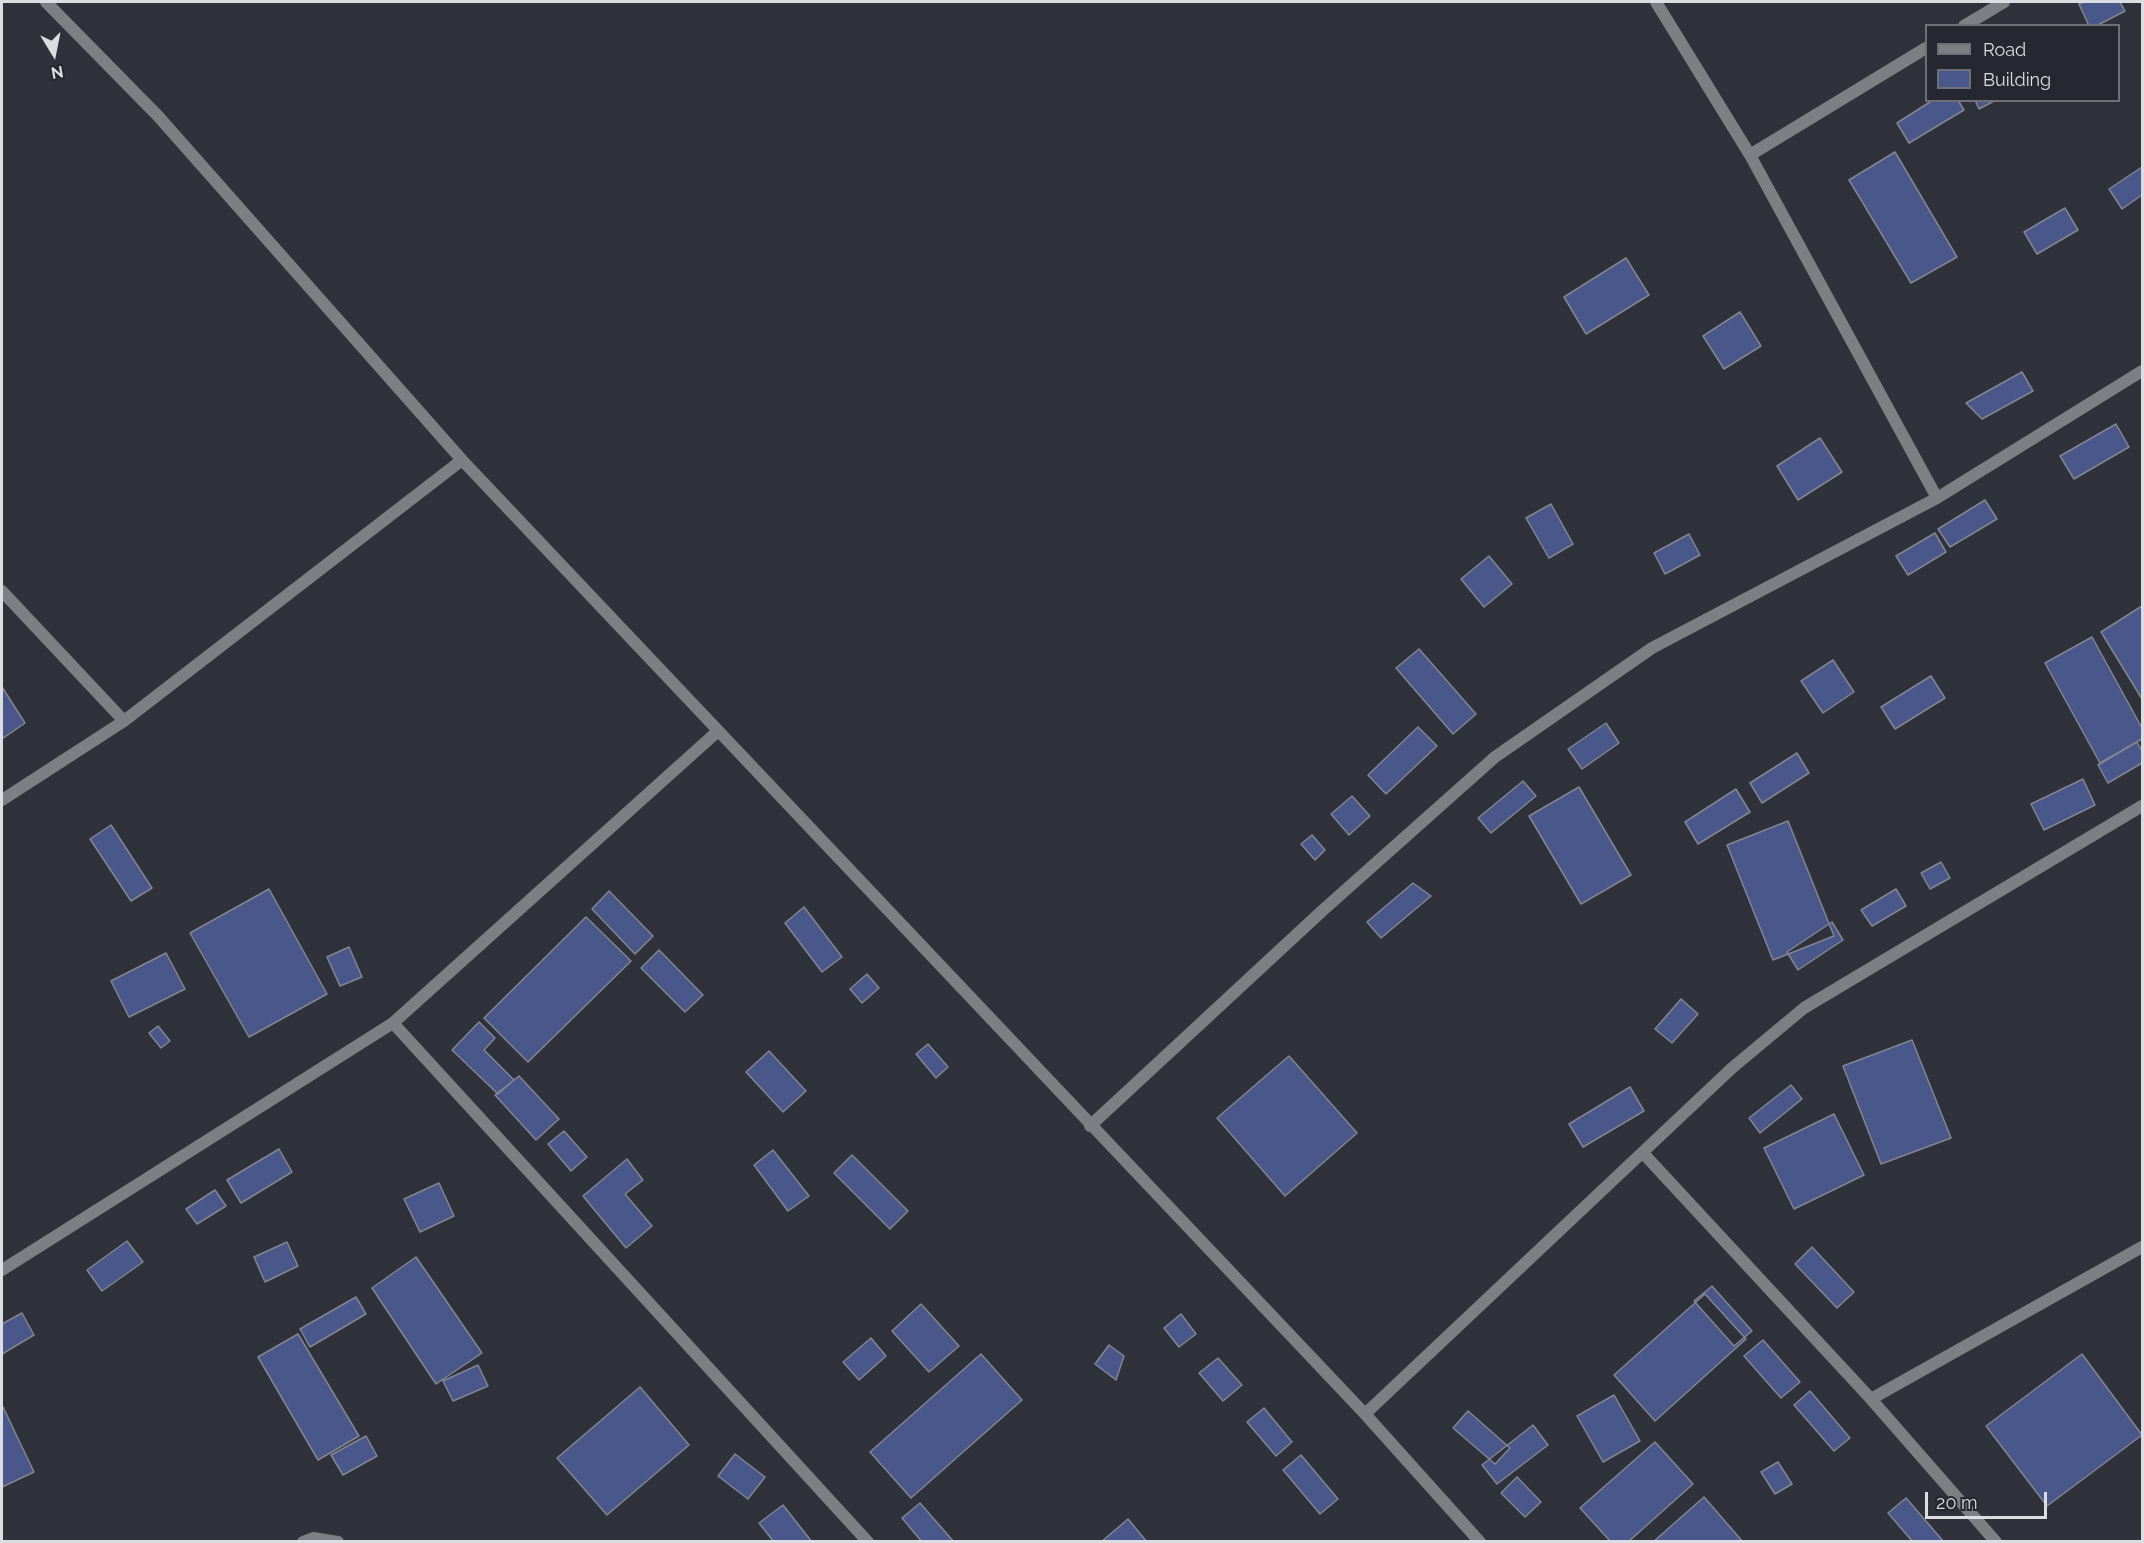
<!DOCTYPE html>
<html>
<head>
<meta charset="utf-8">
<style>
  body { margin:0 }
  #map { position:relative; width:2144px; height:1543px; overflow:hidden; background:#30323b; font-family:Raleway,sans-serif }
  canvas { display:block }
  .frame { position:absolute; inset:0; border:3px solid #dbdde2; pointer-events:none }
  .legend { position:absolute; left:1925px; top:24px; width:195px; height:78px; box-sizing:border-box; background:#262831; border:2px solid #6e7078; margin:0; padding:8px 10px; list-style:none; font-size:18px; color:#dbdde2 }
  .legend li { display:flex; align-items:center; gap:12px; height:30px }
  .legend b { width:30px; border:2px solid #6e7078 }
  .north { position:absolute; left:24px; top:24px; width:60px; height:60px; -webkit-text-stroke:4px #262831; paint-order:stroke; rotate:170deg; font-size:16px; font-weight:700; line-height:24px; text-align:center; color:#dbdde2 }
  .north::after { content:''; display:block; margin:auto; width:21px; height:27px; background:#dbdde2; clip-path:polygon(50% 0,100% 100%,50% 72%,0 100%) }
  .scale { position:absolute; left:1925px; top:1492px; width:122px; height:27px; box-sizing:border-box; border:3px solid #dbdde2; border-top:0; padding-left:8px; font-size:18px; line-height:21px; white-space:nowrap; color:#dbdde2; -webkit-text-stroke:4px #262831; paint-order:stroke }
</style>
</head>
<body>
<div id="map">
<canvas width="2144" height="1543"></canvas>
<div class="frame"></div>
<ul class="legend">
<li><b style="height:8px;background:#7e7f84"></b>Road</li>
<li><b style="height:16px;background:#4a578a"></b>Building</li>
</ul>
<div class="north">N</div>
<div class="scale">20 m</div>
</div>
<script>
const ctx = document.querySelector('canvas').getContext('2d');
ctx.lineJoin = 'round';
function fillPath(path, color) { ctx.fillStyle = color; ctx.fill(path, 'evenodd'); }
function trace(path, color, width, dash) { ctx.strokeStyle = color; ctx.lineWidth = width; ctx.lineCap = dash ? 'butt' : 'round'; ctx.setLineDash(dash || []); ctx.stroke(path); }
const building = new Path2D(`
  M2084,2h36l5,9 -29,15h-7l-10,-22z
  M1933,100h25l6,10 -55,33 -12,-20z
  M1975,100h21l-17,9z
  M1895,152l62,105 -46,26 -62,-103z
  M2142,167v28l-20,14 -13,-20z
  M2065,208l13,22 -41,24 -13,-22z
  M1626,258l23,37 -63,39 -22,-37z
  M1740,312l21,34 -37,23 -21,-33z
  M2022,372l11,19 -51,28 -16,-16z
  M2116,424l13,23 -55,32 -14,-23z
  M1820,438l22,34 -44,28 -21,-34z
  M1985,500l12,19 -47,28 -12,-18z
  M1551,504l22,40 -24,14 -23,-40z
  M1935,533l11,19 -38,23 -12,-19z
  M1689,534l11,21 -35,19 -11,-21z
  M1489,556l23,28 -28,23 -23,-28z
  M2142,606v93l-41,-67z
  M2092,637l50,91v11l-42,24 -55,-100z
  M1419,649l57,65 -23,20 -57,-66z
  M1833,660l21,32 -31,21 -22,-32z
  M1931,676l14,22 -50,31 -14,-22z
  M2,687l23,36 -23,16z
  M1606,723l13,20 -37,26 -14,-20z
  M1418,727l19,19 -51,48 -18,-19z
  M2137,742l5,9v12l-34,20 -10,-18z
  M1797,753l12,20 -47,30 -12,-20z
  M2083,779l12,26 -51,25 -13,-26z
  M1523,781l13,15 -45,37 -13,-15z
  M1579,787l52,88 -50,29 -52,-88z
  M1736,789l14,23 -52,32 -13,-22z
  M1352,796l18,20 -21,19 -18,-21z
  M1788,821l46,115 -61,24 -46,-115z
  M111,825l41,63 -21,13 -41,-62z
  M1312,835l13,15 -10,10 -14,-16z
  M1941,862l9,16 -20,11 -9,-16z
  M1413,883l18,13 -50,42 -14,-16z
  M269,889l58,105 -78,43 -59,-104z
  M1896,889l10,17 -34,20 -11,-16z
  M609,891l44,45 -18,18 -43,-45z
  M804,907l38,50 -20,15 -37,-49z
  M586,917l45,44 -103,101 -44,-44z
  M1832,922l11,18 -45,30 -11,-18z
  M349,947l13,30 -22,9 -13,-29z
  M659,950l44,45 -18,17 -44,-44z
  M166,953l19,36 -56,28 -18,-36z
  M867,974l12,14 -17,15 -12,-14z
  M1681,999l17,15 -26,29 -17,-14z
  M479,1022l16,16 -11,12 30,30 -16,14 -46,-44z
  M158,1026l12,15 -9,7 -12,-15z
  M1912,1040l39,98 -70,26 -38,-98z
  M928,1044l20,23 -12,11 -20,-24z
  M769,1051l37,40 -23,21 -37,-40z
  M1289,1056l68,77 -72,63 -68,-78z
  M519,1076l40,43 -23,21 -41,-45z
  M1791,1085l11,14 -42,34 -11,-15z
  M1630,1087l14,24 -61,36 -14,-23z
  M1834,1114l30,61 -70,34 -30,-61z
  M564,1131l23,26 -16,14 -23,-27z
  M279,1149l13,23 -51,31 -14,-23z
  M773,1150l36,46 -21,15 -34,-46z
  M852,1155l56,56 -18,18 -56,-56z
  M627,1159l16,21 -18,14 27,32 -26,22 -43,-52z
  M439,1183l15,33 -34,16 -16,-33z
  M215,1190l11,16 -29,18 -11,-15z
  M127,1241l16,21 -41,29 -15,-21z
  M287,1242l11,24 -33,16 -11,-25z
  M1812,1247l42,45 -17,16 -42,-44z
  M416,1257l66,96 -46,31 -64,-96z
  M1712,1286l40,45 -18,15 -40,-45z
  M1705,1294l41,45 -91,82 -41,-46z
  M356,1297l10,17 -56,33 -10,-18z
  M921,1304l38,42 -30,26 -37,-41z
  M22,1313l12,22 -32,19v-30z
  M1181,1314l15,20 -17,13 -15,-19z
  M298,1334l61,102 -41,24 -60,-103z
  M871,1338l15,18 -27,24 -16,-18z
  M1763,1340l37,42 -19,16 -37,-42z
  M1109,1345l15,11 -8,24 -21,-16z
  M981,1354l41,46 -111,98 -41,-46z
  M2082,1354l60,81 -95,71 -61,-80z
  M1218,1358l24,27 -19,16 -24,-28z
  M478,1365l10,21 -35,15 -10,-20z
  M640,1387l49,58 -82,70 -50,-57z
  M1810,1391l40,47 -16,13 -40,-46z
  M1614,1395l26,46 -37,21 -26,-46z
  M2,1405l32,67 -32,15z
  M1264,1408l28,34 -16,14 -29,-34z
  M1468,1411l42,37 -15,16 -42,-36z
  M1533,1425l15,20 -51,39 -15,-19z
  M366,1436l11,20 -34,19 -12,-20z
  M1655,1442l38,42 -65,58h-17l-31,-34z
  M735,1454l30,23 -17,22 -30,-23z
  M1301,1455l37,44 -18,15 -37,-44z
  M1778,1462l14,22 -17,10 -14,-22z
  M1517,1477l24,25 -16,15 -24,-24z
  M1704,1497l39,45h-90z
  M1906,1498l38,44h-31l-25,-29z
  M920,1503l34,39h-32l-20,-24z
  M783,1505l29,37h-38l-15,-19z
  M1128,1519l19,23h-46z`);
fillPath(building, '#4a578a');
trace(building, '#838690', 1.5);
trace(new Path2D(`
  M46,2l112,114 304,344 903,954 115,128
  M1656,2l94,153 187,343
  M1964,26l40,-24
  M1750,155l176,-107
  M2,591l122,130
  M2,800l122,-79 338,-261
  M393,1023l475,519
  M1090,1126l232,-215 173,-154 157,-109 285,-150 205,-127
  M1643,1153l228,246 125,143
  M2,1270l391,-247 325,-292
  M1871,1399l271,-152
  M1365,1414l367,-346 72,-60 338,-202
  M303,1542l10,-4 25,4`), '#7e7f84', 12);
</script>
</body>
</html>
